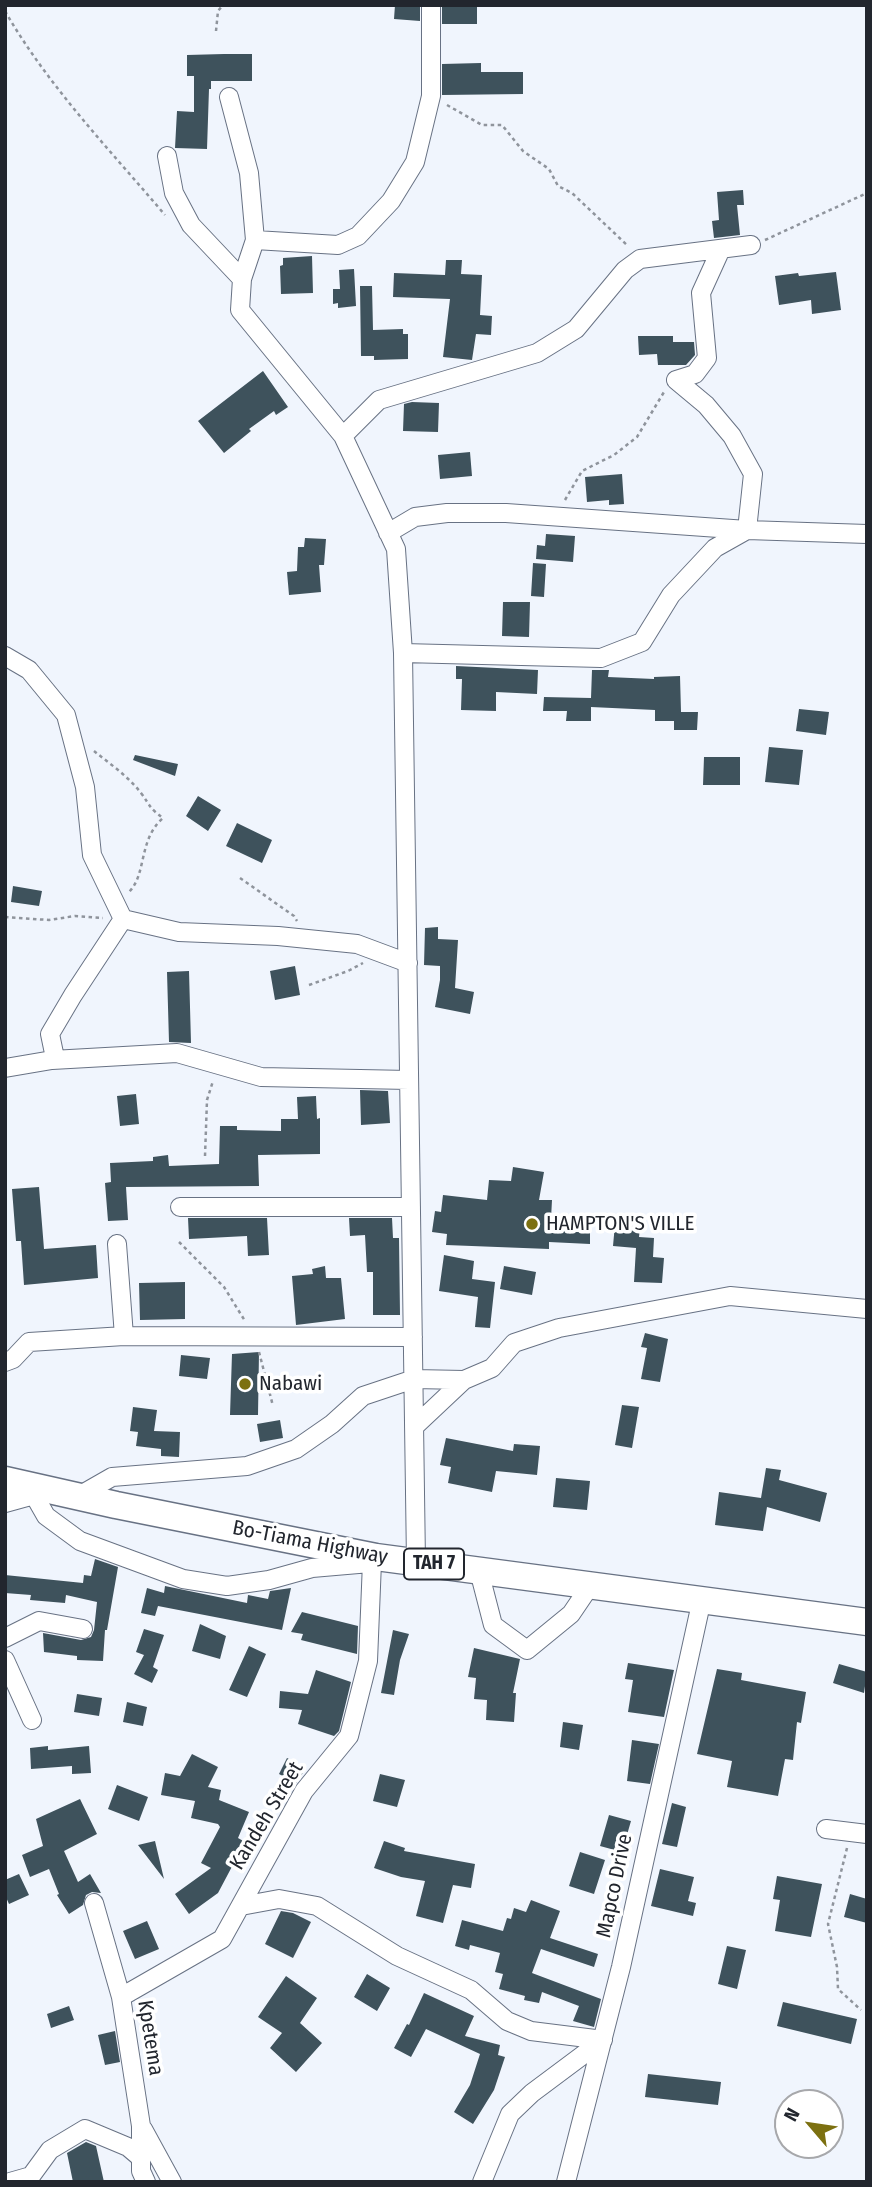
<!DOCTYPE html>
<html>
<head>
<meta charset="utf-8">
<style>
  body { margin:0 }
  #map { position:relative; width:872px; height:2187px; overflow:hidden; background:#f0f5fd; font-family:"Fira Sans Condensed",sans-serif }
  canvas { display:block }
  .frame { position:absolute; inset:0; border:7px solid #22262e; pointer-events:none }
  .north { position:absolute; left:774px; top:2089px; width:70px; height:70px; box-sizing:border-box; background:#fff; border:2px solid #a7a8ab; border-radius:50%; rotate:299deg; font-size:19px; font-weight:700; line-height:28px; text-align:center; color:#22262e }
  .north::after { content:''; display:block; margin:auto; width:24px; height:32px; background:#7c7010; clip-path:polygon(50% 0,100% 100%,50% 72%,0 100%) }
</style>
</head>
<body>
<div id="map">
<canvas width="872" height="2187"></canvas>
<div class="frame"></div>
<div class="north">N</div>
</div>
<script>
const ctx = document.querySelector('canvas').getContext('2d');
ctx.lineJoin = 'round';
function fillPath(path, color) { ctx.fillStyle = color; ctx.fill(path, 'evenodd'); }
function trace(path, color, width, dash) { ctx.strokeStyle = color; ctx.lineWidth = width; ctx.lineCap = dash ? 'butt' : 'round'; ctx.setLineDash(dash || []); ctx.stroke(path); }
function write(font, color, halo, rows, align = 'center') {
  ctx.font = font + ' "Fira Sans Condensed",sans-serif'; ctx.lineWidth = 7; ctx.setLineDash([]); ctx.textBaseline = 'middle'; ctx.strokeStyle = halo; ctx.fillStyle = color; for (const [text, x, y, turn = 0] of rows) {
    ctx.save(); ctx.translate(x, y); ctx.rotate((+turn || 0) * Math.PI / 180); ctx.textAlign = isNaN(turn) ? turn : align; if (halo) ctx.strokeText(text, 0, 0); ctx.fillText(text, 0, 0); ctx.restore();
  }
}
fillPath(new Path2D(`
  M395,5h25v16l-26,-2z
  M442,5h35v19h-35z
  M224,54h28v27h-41v8h-2l-2,60 -32,-1 2,-37 17,1v-36h-7v-21z
  M481,63v9h42v22l-81,1v-31z
  M743,190l1,15h-7l3,30 -26,3 -2,-17 7,-1 -2,-28z
  M312,256l1,37 -32,1 -1,-28 3,-1v-7z
  M446,260h16l-1,14 21,1 -2,40 12,1 -1,19 -15,-1 -4,26 -29,-3 7,-58 -57,-2 1,-24 51,2z
  M354,269l2,37 -18,2v-5l-5,1v-15h7l-1,-19z
  M836,272l5,38 -29,4 -1,-14 -32,5 -4,-29 23,-3 1,3z
  M360,286h12l1,44 30,-1v5h5v25l-34,1v-4h-13z
  M638,336h35v6h21l1,13 -9,10h-28l-1,-11 -18,1z
  M263,371l25,36 -12,8 -2,-4 -25,18 2,2 -27,22 -26,-32z
  M412,402l27,1 -1,29 -35,-1 1,-27z
  M470,452l2,24 -32,3 -2,-24z
  M622,474l2,30 -15,1v-5l-22,2 -2,-25z
  M546,534l29,2 -2,26 -37,-3 1,-14 8,1z
  M305,538l21,1 -2,26h-5l2,27 -32,3 -2,-23 10,-1 1,-24h6z
  M533,563l13,1 -2,33 -13,-1z
  M503,602h27l-1,35 -27,-1z
  M456,666l82,4 -1,24 -41,-2v19l-35,-1 1,-31h-6z
  M592,670h17l-1,7 46,2v-2l26,-1 1,36h17l-1,18h-23v-9h-19v-11l-64,-3v14h-25l1,-10h-24l1,-14 47,1z
  M799,709l30,3 -3,23 -30,-4z
  M769,747l34,3 -4,35 -34,-3z
  M135,755l43,9 -3,12 -42,-16z
  M704,757h36v28h-37z
  M198,796l23,14 -13,21 -22,-15z
  M237,823l35,17 -10,23 -36,-17z
  M13,886l29,5 -3,15 -28,-4z
  M438,927v12l20,1 -3,48 19,4 -4,22 -35,-7 5,-27v-14l-16,-1 1,-37z
  M295,966l5,29 -25,5 -5,-29z
  M189,971l2,72 -22,-1 -2,-70z
  M360,1090l28,1 2,32 -29,2z
  M136,1094l3,30 -19,2 -3,-30z
  M316,1096l1,23 3,-1v36l-62,1 1,31 -133,1 2,33 -20,1 -3,-38 6,-1 -1,-19 43,-2v-4l15,-2 1,11 50,-2 1,-38h17v4l44,1v-12h17l-1,-22z
  M513,1167l31,5 -5,28h13l-1,19 39,1v24l-41,-2v7l-103,-4 1,-11 -15,-2 3,-21 6,1 2,-17 44,5 2,-20 22,1z
  M39,1187l5,62 52,-4 2,33 -74,7 -3,-44h-5l-4,-52z
  M188,1218h79l2,37 -21,1 -1,-20 -58,3z
  M349,1218h43l1,20h6l1,77h-27v-43h-6l-2,-37 -15,1z
  M615,1224l25,3 -1,10 15,1 -1,19 11,1 -2,25 -28,-1 2,-34 -23,-2z
  M444,1255l30,6 -2,18 23,3 -5,46 -15,-1 3,-30 -39,-6z
  M325,1266l1,12h15l4,41 -49,6 -4,-49 21,-2 -1,-5z
  M504,1266l32,6 -4,23 -32,-6z
  M185,1282v37l-45,1 -1,-37z
  M645,1333l23,6 -8,43 -19,-3 6,-31 -6,-1z
  M259,1352l-1,63h-28l2,-61z
  M181,1355l29,3 -3,21 -28,-3z
  M622,1405l17,2 -7,41 -17,-3z
  M133,1407l24,3 -3,21 26,1 -1,25 -18,-1v-7l-25,-3 2,-14 -8,-1z
  M280,1420l3,18 -23,4 -3,-18z
  M446,1438l67,13 1,-7 26,2 -3,29 -41,-4 -4,21 -44,-9 3,-16 -11,-2z
  M766,1468l15,2 -2,10 48,13 -7,29 -53,-15 -4,24 -48,-6 4,-33 42,6z
  M556,1478l34,3 -3,29 -34,-3z
  M95,1559l23,8 -11,63h-2l-2,31 -26,-1v-4l-33,-4 -1,-19 38,7 10,-3 3,-7 3,-28 -31,-7 -1,8 -35,-3 1,-5 -26,-2v-18l78,8 1,-8 7,1z
  M165,1586l82,17 1,-8 20,4 2,-8 21,-3 -9,42 -124,-24 -3,10 -14,-3 6,-25 17,5z
  M302,1612l56,14 -1,28 -56,-14 2,-6 -12,-2z
  M200,1624l26,12 -6,23 -28,-8z
  M144,1629l20,6 -11,32 5,3 -6,13 -18,-9 10,-19 -8,-3z
  M393,1630l16,4 -9,26 -6,35 -13,-2z
  M249,1646l17,8 -19,43 -18,-7z
  M474,1648l46,11 -7,34h3l-2,29 -28,-2 1,-20 -13,-1 2,-21 -8,-1z
  M628,1663l46,7 -10,47 -36,-5 5,-32 -8,-1z
  M839,1664l28,8 -3,21 -31,-10z
  M717,1669l25,4 -1,7 65,12 -5,31 -4,-1 -4,38 -8,-1 -7,37 -51,-9 5,-26 -35,-7z
  M316,1670l35,12 -12,49 -5,5 -36,-12 4,-14 -23,-2 1,-17 28,3z
  M77,1694l25,4 -3,18 -25,-4z
  M127,1702l20,5 -4,19 -20,-4z
  M563,1722l20,3 -4,25 -19,-3z
  M632,1740l27,4 -9,40 -23,-3z
  M48,1746v4l41,-4 2,27 -19,1v-8l-41,3 -1,-21z
  M192,1754l26,13 -10,20 13,3 -2,10 30,12 -11,26 7,4 -27,51 -29,21 -14,-20 36,-26 -10,-5 19,-36 -2,-3 -27,-6 4,-17 -34,-6 4,-22 15,3z
  M287,1758l19,10 -10,15 -17,-9z
  M380,1774l25,6 -8,27 -24,-6z
  M117,1785l31,12 -9,24 -31,-12z
  M80,1799l17,35 -33,17 14,31 12,-8 11,19 -9,-1 -6,3 -3,10 -14,9 -12,-19 2,-1 -10,-25 -19,8 -8,-22 21,-9 -7,-27z
  M672,1803l14,4 -9,40 -15,-3z
  M609,1815l22,6 -9,31 -22,-6z
  M155,1841l9,38 -26,-34z
  M384,1841l21,7 -1,3 71,13 -4,24 -18,-3 -10,38 -27,-7 9,-35 -24,-4 -27,-9z
  M580,1852l25,8 -11,34 -25,-8z
  M660,1869l34,8 -6,24 8,2 -3,13 -42,-10z
  M19,1874l10,21 -20,9 -4,-9v-15z
  M777,1876l45,8 -11,53 -36,-6 5,-31 -7,-1z
  M850,1894l17,5v24l-23,-6z
  M531,1900l29,11 -10,27 48,16 -4,13 -53,-18 -9,24 69,26 -7,28 -21,-6 6,-15 -37,-14 -3,11 -15,-3 1,-4 -26,-7 4,-15 -8,-2 5,-19 -30,-8 -1,5 -14,-4 7,-26 41,11 4,-13 4,1 3,-11 12,4z
  M281,1911l12,2 18,9 -18,36 -28,-14z
  M147,1921l12,28 -24,10 -12,-28z
  M727,1946l19,4 -9,39 -19,-5z
  M367,1974l23,14 -13,23 -23,-14z
  M286,1976l31,22 -17,25 22,20 -26,29 -26,-24 12,-15 -24,-16z
  M424,1993l50,23 -9,20 35,9 -2,10 7,2 -11,33 -21,34 -19,-12 16,-27 10,-31 -54,-25 -15,28 -17,-9 13,-24 2,1z
  M783,2002l74,17 -6,25 -74,-18z
  M69,2006l5,14 -23,8 -4,-14z
  M115,2031l5,31 -15,3 -7,-30z
  M648,2074l73,8 -3,23 -73,-8z
  M86,2142l10,4 8,36h-31l-6,-29z`), '#3e525c');
const minor = new Path2D(`
  M229,97l20,76 6,67
  M167,156l7,37 17,32 51,54
  M676,380l19,-6 12,-16 -6,-65 20,-44
  M343,436l36,-36 158,-47 39,-24 49,-59 15,-11 111,-14
  M388,533l27,-16 32,-4h59l241,17 6,-56 -21,-38 -26,-31 -30,-25
  M403,653l198,5 41,-16 29,-47 44,-47 32,-18 120,4
  M5,656l24,14 37,45 19,72 7,68 31,64 56,13 99,4 79,8 51,19
  M52,1060l3,-2 -5,-24 23,-39 50,-76
  M5,1068l47,-8 125,-7 84,24 148,3
  M180,1207h231
  M117,1244l7,92 289,1
  M5,1362l8,-3 16,-17 95,-6
  M414,1427l50,-47 28,-12 22,-25 45,-15 171,-32 137,13
  M32,1486l2,9 12,21 34,25 103,38 44,7 42,-6 43,-12 58,-5
  M77,1497l35,-20 135,-11 49,-17 36,-25 31,-28 51,-17 50,1
  M5,1503l29,-8
  M416,1562l-13,-909 -7,-104 -53,-113 -103,-126 2,-31 13,-39 83,5 20,-9 33,-35 24,-39 16,-66v-91
  M479,1571l14,54 34,25 44,-36 19,-28
  M5,1638l34,-17 44,8
  M5,1660l27,60
  M826,1829l41,5
  M94,1903l27,94 20,129v45l5,11
  M241,1906l38,-7 38,7 80,50 74,34 36,31 24,10 72,9 -71,53 -22,21 -28,68
  M121,1997l101,-58 82,-148 45,-55 19,-75 4,-99
  M143,2129l29,53
  M10,2182l21,-6 19,-26 35,-21 43,18 13,11
  M566,2182l55,-215 81,-368`);
const highway = new Path2D(`
  M5,1480l111,25 260,52 491,65`);
trace(minor, '#687284', 20);
trace(highway, '#687284', 29);
trace(new Path2D(`
  M5,11c43,75 105,139 160,204
  M216,31l2,-20 5,-6
  M447,105l35,20h20l21,26 26,18 9,17 14,7 56,53
  M765,240l102,-47
  M565,500l17,-29 32,-16 23,-18 27,-45
  M94,751c16,13 34,25 47,42 9,12 8,15 22,25 -25,22 -16,56 -34,74
  M240,878l54,38 3,5
  M5,917l44,3 26,-4 28,2
  M309,985l39,-14 15,-8
  M205,1156l2,-56 6,-19
  M179,1242l45,45 21,34
  M259,1352l14,54
  M847,1848l-19,76 9,43 1,22 23,21`), '#8f949c', 2.5, [3.5, 3.5]);
trace(minor, '#fff', 18);
trace(highway, '#fff', 26);
for (const [x, y, r, color] of [
  [532,1224,7,"#7c7010"],
  [245,1384,7,"#7c7010"]
]) { const dot = new Path2D(); dot.arc(x, y, r, 0, 2 * Math.PI); ctx.fillStyle = color; ctx.fill(dot); trace(dot, '#fff', 2.5); }
for (const [x, y, w] of [
  [434,1564,60]
]) { const box = new Path2D(); box.roundRect(x - w / 2, y - 15.5, w, 31, 5); ctx.fillStyle = '#fff'; ctx.fill(box); trace(box, '#22262e', 2); }
write('bold 19px', '#22262e', null, [
  ["TAH 7",434,1564]
]);
write('21px', '#22262e', '#fff', [
  ["HAMPTON'S VILLE",546,1224],
  ["Nabawi",259,1384]
], 'left');
write('21px', '#22262e', '#fff', [
  ["Bo-Tiama Highway",310,1543,11],
  ["Kandeh Street",267,1816,-59],
  ["Mapco Drive",615,1886,-78],
  ["Kpetema",150,2038,81]
]);
</script>
</body>
</html>
